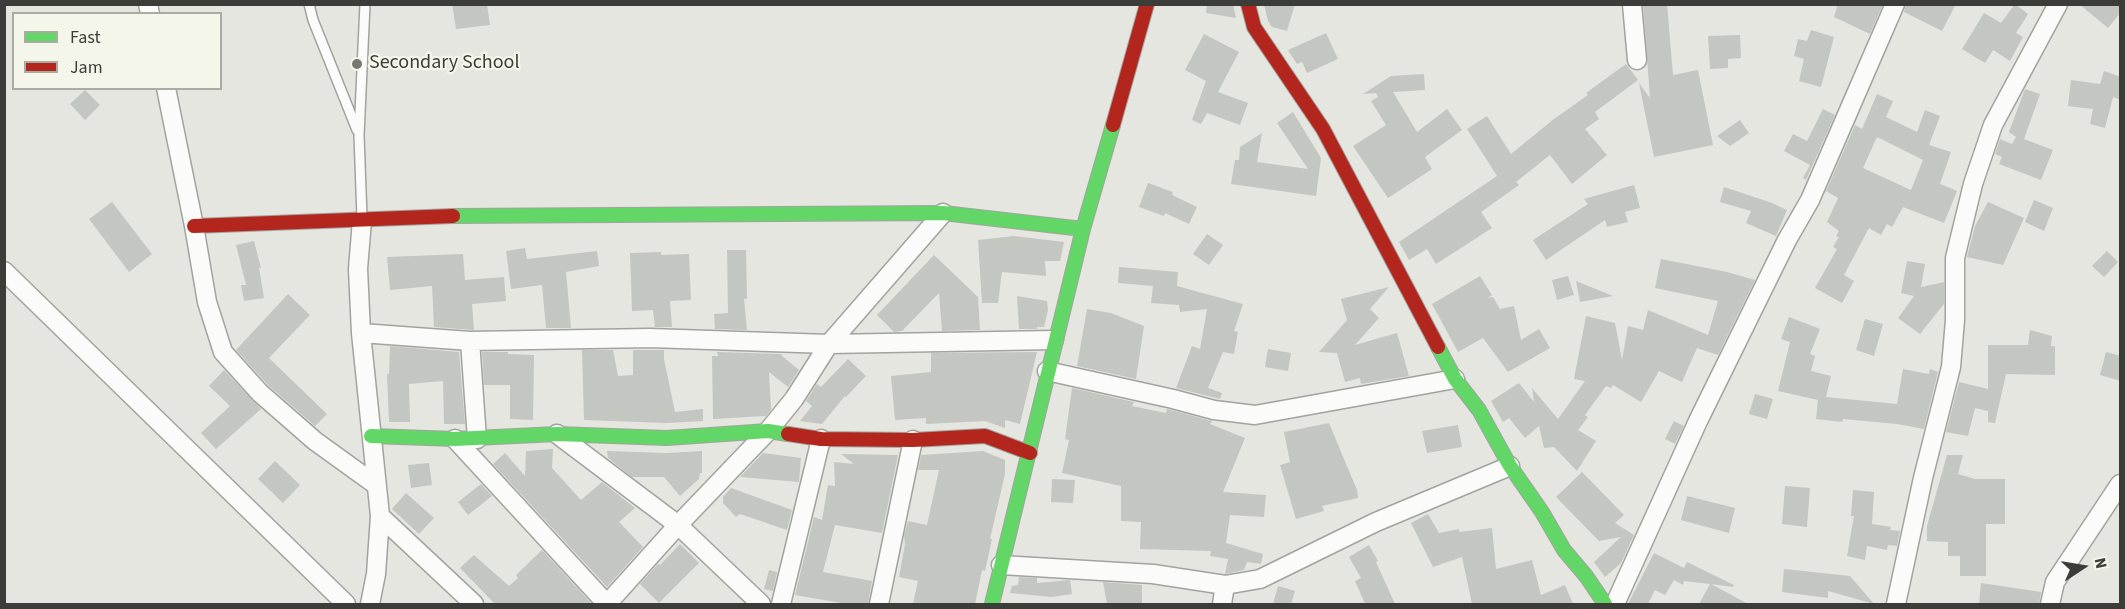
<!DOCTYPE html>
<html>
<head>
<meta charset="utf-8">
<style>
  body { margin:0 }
  #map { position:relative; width:2125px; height:609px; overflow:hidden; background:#e5e6e0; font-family:"Source Sans 3",sans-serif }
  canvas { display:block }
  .frame { position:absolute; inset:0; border:6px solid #3c3d38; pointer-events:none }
  .legend { position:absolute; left:12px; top:12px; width:210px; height:78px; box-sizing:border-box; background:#f4f6ea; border:2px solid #aaaca3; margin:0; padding:8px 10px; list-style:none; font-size:18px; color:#3c3d38 }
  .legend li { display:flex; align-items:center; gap:12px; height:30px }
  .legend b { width:30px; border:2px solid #aaaca3 }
  .north { position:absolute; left:2053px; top:537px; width:60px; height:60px; -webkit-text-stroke:4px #f4f6ea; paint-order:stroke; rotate:78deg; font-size:16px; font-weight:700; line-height:24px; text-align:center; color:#3c3d38 }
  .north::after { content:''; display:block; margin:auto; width:21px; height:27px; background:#3c3d38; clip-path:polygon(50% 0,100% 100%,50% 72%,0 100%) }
</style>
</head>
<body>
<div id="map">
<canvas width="2125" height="609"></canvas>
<div class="frame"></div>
<ul class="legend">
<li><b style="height:8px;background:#63d668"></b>Fast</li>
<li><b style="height:8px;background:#b3261e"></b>Jam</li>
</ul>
<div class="north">N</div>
</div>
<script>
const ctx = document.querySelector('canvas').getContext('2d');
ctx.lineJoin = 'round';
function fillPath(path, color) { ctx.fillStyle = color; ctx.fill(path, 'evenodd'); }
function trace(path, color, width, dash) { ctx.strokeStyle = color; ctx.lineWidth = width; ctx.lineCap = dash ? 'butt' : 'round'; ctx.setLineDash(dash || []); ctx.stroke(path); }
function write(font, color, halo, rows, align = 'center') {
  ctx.font = font + ' "Source Sans 3",sans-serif'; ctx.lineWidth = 4.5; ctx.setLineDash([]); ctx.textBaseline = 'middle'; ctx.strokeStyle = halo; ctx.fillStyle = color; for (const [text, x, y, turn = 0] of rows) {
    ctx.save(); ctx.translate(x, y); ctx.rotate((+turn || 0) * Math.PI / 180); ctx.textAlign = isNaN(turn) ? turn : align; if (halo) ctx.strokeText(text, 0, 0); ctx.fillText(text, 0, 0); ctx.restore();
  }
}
fillPath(new Path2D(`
  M452,4h35l3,21 -34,4z
  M1207,4h26l3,14 -30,-5z
  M1264,4h31l-8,27 -15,-4 -4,-6z
  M1643,4h24l6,71 25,-5 15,75 -59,12 -15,-74 11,15z
  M1838,4h45l-13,30 -36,-17z
  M1906,4h50l-14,27 -38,-19z
  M2015,4l13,10 -12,19 7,4 -13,24 -17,-11 -8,13 -23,-14 22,-36 17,10z
  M2079,4h42v8l-13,16z
  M1811,30l23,7 -13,50 -22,-6 5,-22 -10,-3 4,-17 9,2z
  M1326,33l12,26 -31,14 -5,-11 -5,2 -9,-14z
  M1204,34l35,18 -21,40 30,11 -8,22 -33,-12 -6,11 -9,-4 14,-39 -21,-11z
  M1740,35l1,23 -13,1v9l-18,1 -2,-33z
  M1626,64l12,16 -43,32 4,7 -14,10 22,26 -35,29 -22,-29 -34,27 3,3 -38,27 11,16 -56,36 -9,-15 -18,11 -10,-18 98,-66 -30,-47 20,-13 24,38 43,-35 34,-24 -2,-2z
  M2104,71l17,6v23l-8,-3 -8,31 -15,-4 3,-15 -25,-3 3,-26 29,4z
  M1424,74l1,16 -32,2 24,40 30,-23 15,21 -37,27 7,12 -44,29 -35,-52 33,-21 -15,-24 7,-4 -2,-4 -13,1 28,-18z
  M2025,89l15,5 -16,45 29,11 -12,30 -42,-16 3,-7 -7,-3 5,-15 12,5 4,-7 -7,-5z
  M85,90l15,15 -15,15 -15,-16z
  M1877,94l16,7 -7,16 31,15 8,-22 15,6 -11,29 22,7 -11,32 17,7 -13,32 -41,-16 -11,20 -5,-3 -6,11 -12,-7 -25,47 10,6 -12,22 -27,-15 22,-39 -4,-2 6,-10 -3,-1 3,-5 -12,-9 11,-24 -12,-7 29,-66 7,4zM1877,137l46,23 -12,30 -48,-22z
  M1823,109l12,6 -29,65 -3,-2 7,-13 -26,-14 9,-17 14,7z
  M1293,112l28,46 -5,38 -85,-12 4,-24h4l1,-13 22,-14 -5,29 51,7 -31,-46z
  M1740,120l9,13 -19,13 -13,-10z
  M1148,183l25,9 -1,3 25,12 -8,17 -24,-11 -1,3 -25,-9z
  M1634,185l6,23 -15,4 3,10 -21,5 -2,-7 -59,40 -13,-20 55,-36 -4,-5z
  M1724,187l48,16 15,7 -11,26 -30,-13 5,-12 -31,-9z
  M2034,200l19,8 -9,23 -19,-9z
  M112,202l40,52 -23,18 -40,-53z
  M1988,202l36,16 -21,47 -36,-8 8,-31z
  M1207,234l16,11 -14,20 -16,-11z
  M1014,236l50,6 -4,19h-15l1,15 -44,-4 -4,31h-16l-4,-63z
  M254,241l7,27h-2l5,30 -20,3 -3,-16h5l-10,-40z
  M525,248l2,11 70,-8 2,15 -33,6 5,56h-25l-4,-43 -31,4 -5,-38z
  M727,250h19l1,49h-3l3,31 -32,-1 -1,-15 14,-1z
  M2107,251l11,11 -14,15 -12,-11z
  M661,252v3l28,-1 2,46 -21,1 2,26h-17l-2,-17 -21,1 -2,-58z
  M463,254l2,26 39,-3 2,24 -34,3 2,26 -40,-3 -2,-41 -42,4 -3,-33z
  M934,255l44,42 2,33 -38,1 -3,-38 -37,38 -8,1 -17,-17z
  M1661,259l66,13 28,8 -37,75 -21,-7 -15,34 -23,-11 -18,31 -28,-17 -2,3 -5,-2 -21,29 3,2 -10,13 18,11 -19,30 -23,-24 -10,1 -5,-22 -14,12 -16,-20 -6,4 -12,-21 28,-18 15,19 -2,-14 26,31 27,-38 -11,-2 12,-63 29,7 7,37 6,-34 15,4 5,-20 60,25 10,-34 -63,-13z
  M1907,261l18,3 -4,23 23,-5v22l-24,30 -22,-16 16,-22 -13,-3z
  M1119,267l59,5 -1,14 66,18 -9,27 4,1 -4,22 -11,-2 -15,36 14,5 -2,6 -44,-11 16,-42 8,3 7,-40 -27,3 -1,-7 -28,-2 2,-17 -35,-3z
  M1480,276l12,19 -4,3 5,-1 7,12 14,-3 7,34 18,-11 11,19 -42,24 -25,-34 -25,14 -26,-48z
  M1568,276l6,19 -17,5 -5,-20z
  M1576,281l37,15 -33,6z
  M1389,287l-19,22 9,9 -24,27 42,-12 12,43 -48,8 -1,-6 -15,4 -8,-29 -18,-1 28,-32 -6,-21z
  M288,294l22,21 -41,43 58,56 -12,12 -47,-41 -32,-35z
  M1017,296l30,5 1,9 -4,17h-7v2h-18z
  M1087,309l24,4 33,13 -8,53 -59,-13z
  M1789,317l31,12 -10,25 5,2 -4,15 20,5 -5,21 71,7 6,-35 26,5 1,-5 8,3 -14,57 -27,-5 -54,-5 -1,3 -26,-3 2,-19 -40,-9 12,-49 -9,-3z
  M1865,319l18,5 -9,32 -18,-6z
  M2030,330l22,6 -1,10h4v29l-49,-1 -11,49 -7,-1v-11l-13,-3 -7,28 -22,-4 13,-50 29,7v-44h40z
  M390,346l69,6 6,72h-21l-1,-43 -34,3 1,38h-21l-2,-48h2z
  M1268,349l23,4 -3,18 -23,-4z
  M582,350h31l5,26 15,-1v-25h31v9l11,53 28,-3v12l-36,2 -83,-3z
  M482,352h26v2l26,1 -1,65 -23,-1v-34h-26z
  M717,352l65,2v2l17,14 -11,17 -19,-15 2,38 -5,6 -53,3 -1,-63h6z
  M1037,352l-17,72 -15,-4v8l-20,-7 -59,3v-6l-31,2 -4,-44 40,-4v-19z
  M2106,352l15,4v25l-21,-6z
  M848,359l18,17 -20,21 -1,-1 -23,28 -22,-3 12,-15 -6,-5 11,-17 4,3z
  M224,370l37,39 -45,40 -15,-16 29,-27 -21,-20z
  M1072,388l62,14 -2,4 34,7 1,-4 45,12 -2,3 35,14 -22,54 43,3 -2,22 -34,-2 -4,28 37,11 -2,10 -14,-2 -3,8 -19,4 3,-15 -18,-3 1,-5 -71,-2 1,-27 -20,-1v-35l-59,-13 7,-33 -4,-1z
  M1755,394l18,5 -6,20 -18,-5z
  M1674,421l10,5 -9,18 -10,-5z
  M1329,423l28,67 1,8 -36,8 2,5 -28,8 -16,-54 10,-3 -6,-30z
  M1458,425l4,22 -35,6 -5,-22z
  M553,449l-1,19 29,32 21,-18 33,26 -16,14 24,25 -36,40 -114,-123 12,-11 20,23 1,-25z
  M607,451l60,2 35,-2v22h-2l-1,6 -19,17 -16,-19h-32l-24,-19z
  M983,451l22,9v14l-15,65h2l-7,32 -3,-1 -7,34h-62l5,-23 -19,-4 6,-33 -1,-8 4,-15 19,4 12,-55h-21l3,-15z
  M763,453l38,5 -2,24 -59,-5z
  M841,454l57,1 -16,78 -47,-8 -12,47 49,9 -4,23h-21l-52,-9 19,-78 8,3 6,-35 7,1 -1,-24 20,2z
  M1947,455h16l-5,19 17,5h30v45h-19v52h-26v-20h-12v-14l-21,-1v-15z
  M275,461l25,24 -17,18 -25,-24z
  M429,463l3,22 -21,3 -3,-23z
  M1582,472l42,43 -9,8 19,12 -13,28 -16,14 -11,-15 27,-25 -22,4 -43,-44z
  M1052,479l23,1 -2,23 -22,-1z
  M481,484l11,12 -24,19 -10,-13z
  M1785,486l25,2 -3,39 -25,-3z
  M731,488l61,22 -5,20 -47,-16 -4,3 -13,-14v-6z
  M1853,490l21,2 -2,32 19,3 -1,3 10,1 -3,15 -9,-1 -1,5 -20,-4 -2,14 -18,-4 7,-40h-3z
  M406,493l28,25 -15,16 -27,-25z
  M1687,496l48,12 -6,25 -48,-13z
  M1428,514l11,19 20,-4v3l33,-4 4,41 36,-9 9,35 24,-10 8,19h-101l-10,-47 -29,10 -22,-44z
  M680,544l19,19 -40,40 -19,-19 18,-20 2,1z
  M1369,545l9,16 -2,1 19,42h-30l-10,-23 6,-3 -12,-21z
  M542,550l49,53 -1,1h-95l-35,-36 14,-13 35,31 9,-8 -2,-3z
  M1654,553l30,15 3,-6 47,23 -1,2 -22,-3 37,20h-49l11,-20 -26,-3 -1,4 -9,-5 -9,15 -10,-5 -7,14h-20z
  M1784,569l66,7 24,28 -46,-13v7l-46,-6z
  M769,570l8,2 -4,19 -9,-2z
  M1019,577l18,1v5l33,-3 2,14 -20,3 -42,-4 2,-7 6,-1z
  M1103,582l39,3v19h-35z
  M1981,583l60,9 -2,12h-60z
  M1278,586l17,5 -4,13h-18z`), '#c3c6c1');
const lane = new Path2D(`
  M309,4l4,16 44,110
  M362,218l-3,-83 6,-131`);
const street = new Path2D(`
  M148,4l2,10
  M1632,4l5,56
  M166,88l28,138 13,76 16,50 37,41 55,48 61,44
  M362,220l-4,49 3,64 19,183 94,88
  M4,271l342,333
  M361,333l109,8 180,-3 179,6 225,-4
  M470,341l7,98
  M1047,371l126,28 41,11 41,5 200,-36
  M557,434l121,91 83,79
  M455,439l152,165
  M1001,565l152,9 72,11 35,-6 116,-57 134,-56
  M370,604l6,-30 4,-58
  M607,604l71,-79 90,-94 26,-32 35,-55 114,-131
  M781,604l40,-165
  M879,604l34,-164
  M1222,604l3,-19
  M1615,604l83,-183 89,-181 23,-40 85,-196
  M1896,604l27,-126 28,-111 4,-47v-62l18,-74 20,-59 65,-121
  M2050,604l5,-22 65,-98`);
const fast = new Path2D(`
  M453,216l490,-3 140,16
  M1438,347l17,32 24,31 31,56 32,46 22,38 22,26 19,28
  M371,436l84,3 102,-5 110,4 101,-7 20,3
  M992,604l91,-375 30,-104`);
const jam = new Path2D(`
  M1248,4l6,23 69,102 115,218
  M1113,125l34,-121
  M194,226l259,-10
  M788,434l33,5 92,1 72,-4 45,17`);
trace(lane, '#a2a39f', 12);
trace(street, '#a2a39f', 21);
trace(fast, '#a2a39f', 16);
trace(jam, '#a2a39f', 16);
trace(lane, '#fbfbfa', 9);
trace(street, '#fbfbfa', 18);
trace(fast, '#63d668', 14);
trace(jam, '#b3261e', 14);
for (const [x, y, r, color] of [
  [357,64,6,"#777873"]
]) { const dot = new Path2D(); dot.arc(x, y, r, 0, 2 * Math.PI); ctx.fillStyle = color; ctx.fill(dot); trace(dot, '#f4f6ea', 2); }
write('20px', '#3c3d38', '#f4f6ea', [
  ["Secondary School",369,64]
], 'left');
</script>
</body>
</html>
